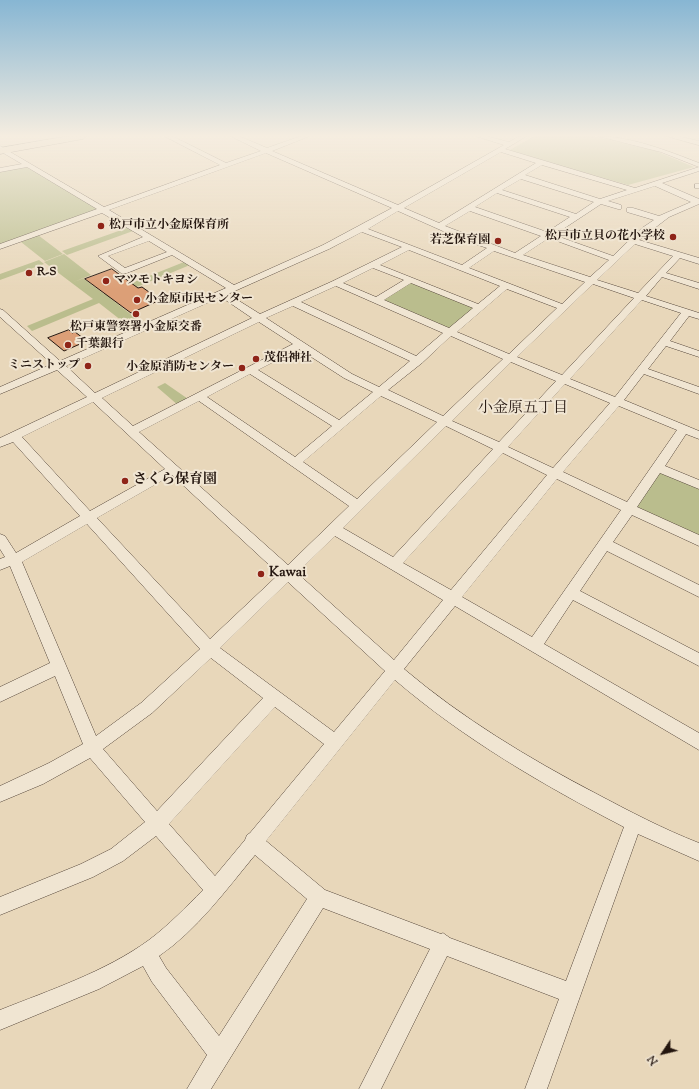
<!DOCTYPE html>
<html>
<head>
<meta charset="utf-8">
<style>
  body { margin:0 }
  #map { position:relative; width:699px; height:1089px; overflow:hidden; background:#e8d7ba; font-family:"Sorts Mill Goudy",serif }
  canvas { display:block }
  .north { position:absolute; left:643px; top:1033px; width:40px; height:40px; -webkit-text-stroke:3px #f0e5d2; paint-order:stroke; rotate:235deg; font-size:11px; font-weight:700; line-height:16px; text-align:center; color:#24160f }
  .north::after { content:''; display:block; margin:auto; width:14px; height:18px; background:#24160f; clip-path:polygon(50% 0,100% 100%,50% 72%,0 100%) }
</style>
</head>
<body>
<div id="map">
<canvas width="699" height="1089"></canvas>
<div class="north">N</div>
</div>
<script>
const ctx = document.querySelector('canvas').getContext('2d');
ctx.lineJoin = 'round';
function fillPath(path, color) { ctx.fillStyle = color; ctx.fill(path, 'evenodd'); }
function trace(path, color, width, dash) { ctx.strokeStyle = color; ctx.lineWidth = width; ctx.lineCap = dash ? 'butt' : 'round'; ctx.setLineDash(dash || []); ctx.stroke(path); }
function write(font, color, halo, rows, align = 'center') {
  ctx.font = font + ' "Sorts Mill Goudy","Noto Serif JP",serif'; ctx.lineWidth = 4; ctx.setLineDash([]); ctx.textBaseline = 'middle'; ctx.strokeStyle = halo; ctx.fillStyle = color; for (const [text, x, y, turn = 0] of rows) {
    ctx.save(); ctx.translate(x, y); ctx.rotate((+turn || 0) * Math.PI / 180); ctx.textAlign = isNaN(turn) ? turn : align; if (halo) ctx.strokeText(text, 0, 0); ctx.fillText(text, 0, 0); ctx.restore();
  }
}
fillPath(new Path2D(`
  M534,136h59l63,15 38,16 -66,18 -120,-34z
  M28,165l75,45 -103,37v-77z
  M127,228l6,3 -66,24 -5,-4z
  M38,235l25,19 -18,7 -24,-19z
  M64,254l27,21 -17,7 9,-4 21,16 80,-32 6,3 -80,33 32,25 -11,5 -32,-25 -67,28 -5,-5 66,-27 -49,-37z
  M39,260l5,4 -44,16v-6z
  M411,282l65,27 -26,22 -66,-31z
  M165,383l26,18 -12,5 -22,-19z
  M659,473h5l35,15v48l-60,-28 -2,-2z`), '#babd8d');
const building = new Path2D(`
  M112,269l26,19 4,-1 18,13 -29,13 -46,-34z
  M69,330l3,3 3,-1 12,9 -23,10 -16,-13z`);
fillPath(building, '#dc9f77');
trace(building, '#24160f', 1);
const minor = new Path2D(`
  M164,136h8l54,27 35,-12 -31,-15h9l28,12 34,-12h9l-38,15 126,54 106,-60 -29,-9h11l23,6 10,-6h8l-22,13 130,39 64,-21 -38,-15 -64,-16c33,0 71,15 102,27v8l-37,12 37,16v5l-30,13 -30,23 60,18v6l-19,-6 -14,15 33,10v6l-37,-12 -16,19 53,17v6l-10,-3 -19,25 29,10v6l-33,-11 -18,23 51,18v7l-55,-20 -20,26 75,31v8l-13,-5 -21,32 34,14v9l-39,-16 -23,34 62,28v11l-67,-31 -19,27 86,43v12l-92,-46 -27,40 119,62v13l-126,-66 -29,44 155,89v17l-244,-144 -51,63c58,49 124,89 191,124 34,18 68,36 104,50v18l-61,-27 -91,255h-22l34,-90 -112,-43 -66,133h-22l71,-140 -107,-41 -112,181h-24l20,-34 -55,-73 -9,-16 -44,23 -99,41v-20c50,-20 105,-38 149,-70 20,-15 37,-33 54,-50l-47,-54 -33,25 -30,16 -93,38v-18l81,-33 30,-15 34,-27 -55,-64 -47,26 -43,18v-16l49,-23 34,-19 -28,-68 -55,26v-15l50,-24 -40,-97 -10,4v-11l5,-2 -5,-8v-15l5,2 11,17 64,-37 -67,-74 -13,5v-9l87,-41 -30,-27 -57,24v-7l52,-23 -52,-47v-8l3,1 57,51 166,-73 -54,-33 -45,18h-6l-23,-17 45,-19 -41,-24 -102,36v-5l97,-35 -70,-42 -27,5v-4l22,-4 -22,-13v-5l104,61 116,-42zM501,152l35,11 -97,60 -35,-15zM266,153l126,55 -69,37 -89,40 -125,-75zM542,165l85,25 -27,9 -75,-24zM521,179l73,23 -18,12 -74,-24zM655,186l36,16 -32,14 -26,-8h-6v4l27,8 -12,8 -29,28 -59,-21 47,-31 17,5h3v-4l-13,-4zM497,193l73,24 -23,15 -72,-25zM398,211l65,29 24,8 -25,17 -94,-36zM470,211l71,25 -26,17 -70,-27zM362,232l40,15 -69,34 -73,33 -32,-20 101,-45zM549,238l60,22 -19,17 -67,-22zM149,241l18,11 -42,16 -17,-12zM635,244l38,12 -35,37 -41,-13zM409,250l91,36 -22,18 -98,-39zM494,251l91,31 -23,22 -93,-36zM373,268l31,12 -28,17 -33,-14zM411,283l62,25 -24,20 -65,-28zM593,284l41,14 -72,77 -45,-18zM336,286l107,47 -27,23 -115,-54zM507,289l50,19 -48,46 -52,-22zM221,297l31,21 -157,75 -29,-27zM642,300l39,13 -66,84 -45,-18zM293,306l117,55 -31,26 -27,-13 -86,-56zM259,322l34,22 -160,82 -31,-28zM451,336l52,23 -60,57 -55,-26 34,-27zM299,349l45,29 29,14 -34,28 -81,-50zM511,362l45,19 -57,61 -47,-21zM250,374l82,52 -37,31 -88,-60zM565,384l45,19 -57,65 -45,-21zM381,396l56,26 -80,77 -54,-37zM199,401l150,105 -61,59 -149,-133zM93,402l72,67 -75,42 -68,-74zM619,406l58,24 -50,72 -64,-30zM446,426l47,23 -100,108 -50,-29zM503,453l44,22 -96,115 -48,-27zM172,475l107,99 -69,65 -113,-121zM557,479l64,31 -89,127 -70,-40zM87,524l113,125 -59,54 -45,33 -74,-174zM335,536l108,64 -49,60 -97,-87zM288,582l97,89 -51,61 -114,-84zM211,658l52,40 -106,113 -54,-62 49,-36zM395,680c69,59 148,105 229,147l-58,154 -116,-43 -7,-5 -2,1 -116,-44 -59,-49zM275,707l49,37 -74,89 -3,2 -2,5 -30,36 -46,-52zM255,855l52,44 -88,137 -53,-68 -7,-12c38,-26 67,-66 96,-101z
  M666,136h12l21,5v4z
  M695,184h4v4h-4z`);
const major = new Path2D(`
  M68,136h19l-4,3 -83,15v-6z`);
trace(minor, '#55463a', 1);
trace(major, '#24160f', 1);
fillPath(minor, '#f0e5d2');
fillPath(major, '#e8d7ba');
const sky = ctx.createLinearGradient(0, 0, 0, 289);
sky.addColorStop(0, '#87b6d3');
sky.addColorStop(0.47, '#f5ede0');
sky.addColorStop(1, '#f5ede000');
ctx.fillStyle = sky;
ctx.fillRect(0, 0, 699, 289);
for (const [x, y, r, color] of [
  [101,226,4,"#8f2418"],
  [673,237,4,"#8f2418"],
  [498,241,4,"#8f2418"],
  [29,273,4,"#8f2418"],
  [106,281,4,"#8f2418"],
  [137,300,4,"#8f2418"],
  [136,314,4,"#8f2418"],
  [68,345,4,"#8f2418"],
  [256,359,4,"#8f2418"],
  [88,366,4,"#8f2418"],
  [242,368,4,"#8f2418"],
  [125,481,4,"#8f2418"],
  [261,574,4,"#8f2418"]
]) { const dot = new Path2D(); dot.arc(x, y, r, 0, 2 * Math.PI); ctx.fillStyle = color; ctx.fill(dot); trace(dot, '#f0e5d2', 1.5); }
write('bold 12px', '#24160f', '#f0e5d2', [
  ["松戸市立小金原保育所",109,226],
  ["松戸市立貝の花小学校",665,237,"right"],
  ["若芝保育園",490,241,"right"],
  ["R-S",37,273],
  ["マツモトキヨシ",114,281],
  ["小金原市民センター",145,300],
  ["松戸東警察署小金原交番",136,328,"center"],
  ["千葉銀行",76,345],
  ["茂侶神社",264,359],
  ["ミニストップ",80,366,"right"],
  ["小金原消防センター",234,368,"right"]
], 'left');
write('bold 14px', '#24160f', '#f0e5d2', [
  ["さくら保育園",133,481],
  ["Kawai",269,574]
], 'left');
write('15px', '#24160f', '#f0e5d2', [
  ["小金原五丁目",523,409]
]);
</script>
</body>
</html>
